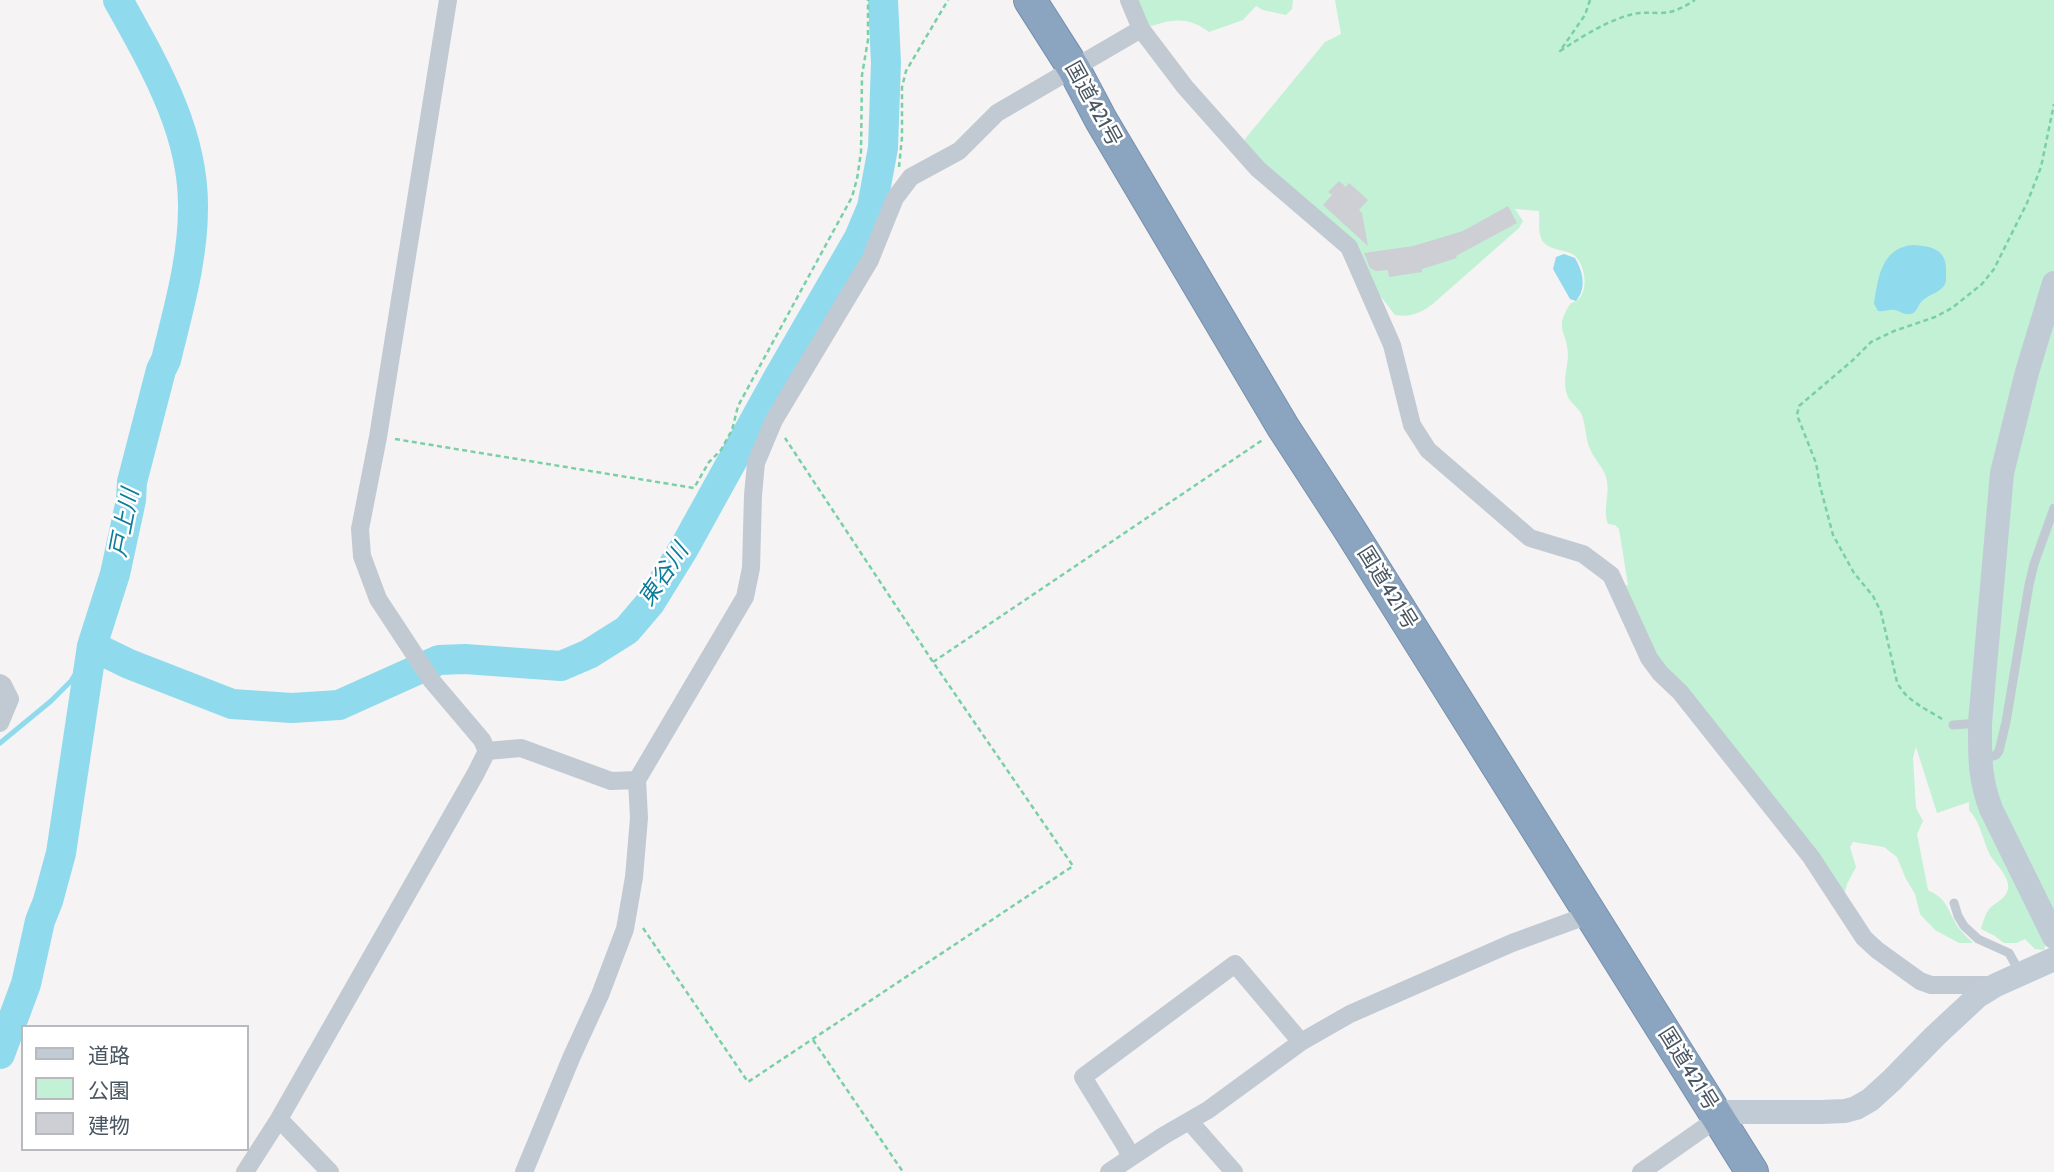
<!DOCTYPE html>
<html>
<head>
<meta charset="utf-8">
<style>
  body { margin:0 }
  #map { position:relative; width:2054px; height:1172px; overflow:hidden; background:#f5f3f3; font-family:Cabin,"Noto Sans JP",sans-serif }
  canvas { display:block }
  .legend { position:absolute; left:21px; top:1025px; width:228px; height:126px; box-sizing:border-box; background:#fff; border:2px solid #b7bbc0; margin:0; padding:9px 12px; list-style:none; font-size:21px; color:#4a5661 }
  .legend li { display:flex; align-items:center; gap:14px; height:35px }
  .legend b { width:35px; border:2px solid #b7bbc0 }
</style>
</head>
<body>
<div id="map">
<canvas width="2054" height="1172"></canvas>
<ul class="legend">
<li><b style="height:9px;background:#c1cbd6"></b>道路</li>
<li><b style="height:19px;background:#c3f1d5"></b>公園</li>
<li><b style="height:19px;background:#cdcfd5"></b>建物</li>
</ul>
</div>
<script>
const ctx = document.querySelector('canvas').getContext('2d');
ctx.lineJoin = 'round';
function fillPath(path, color) { ctx.fillStyle = color; ctx.fill(path, 'evenodd'); }
function trace(path, color, width, dash) { ctx.strokeStyle = color; ctx.lineWidth = width; ctx.lineCap = dash ? 'butt' : 'round'; ctx.setLineDash(dash || []); ctx.stroke(path); }
function write(font, color, halo, rows, align = 'center') {
  ctx.font = font + ' Cabin,"Noto Sans JP",sans-serif'; ctx.lineWidth = 5; ctx.setLineDash([]); ctx.textBaseline = 'middle'; ctx.strokeStyle = halo; ctx.fillStyle = color; for (const [text, x, y, turn = 0] of rows) {
    ctx.save(); ctx.translate(x, y); ctx.rotate((+turn || 0) * Math.PI / 180); ctx.textAlign = isNaN(turn) ? turn : align; if (halo) ctx.strokeText(text, 0, 0); ctx.fillText(text, 0, 0); ctx.restore();
  }
}
fillPath(new Path2D(`
  M1133,0h160l-1,9 -6,6 -23,-5 -7,-4 -13,14 -34,12c-11,-8 -22,-13 -36,-11 -10,0 -18,5 -28,6z
  M1335,0h719v918l-10,32 -9,-1 -10,-10 -8,4h-13l-9,-7 -14,-7c2,-7 4,-15 9,-21 6,-6 16,-9 18,-19 2,-13 -13,-25 -18,-34 -8,-16 -9,-32 -21,-45v-8l-32,11 -21,-66 -3,11 3,50 7,13 -6,13 11,56c18,9 17,14 26,30 4,9 12,16 19,23h-14l-24,-13 -15,-16 -5,-20 -9,-15 -9,-22 -13,-10 -31,-5 -3,5 6,20 -9,17 -4,15 -179,-228 -42,-85 6,-1 -9,-56 -4,-4 -7,-1c-6,-15 3,-31 -2,-47 -3,-10 -12,-18 -16,-28 -5,-11 -4,-25 -9,-36 -5,-8 -13,-11 -15,-22 -3,-12 2,-25 2,-37 -1,-24 -15,-25 3,-51 19,-4 16,-36 4,-47 -8,-7 -23,-5 -31,-13 -7,-8 -4,-22 -5,-32l-24,-2 8,12 -4,7 -84,74c-12,10 -24,16 -40,13 -13,-18 -25,-29 -35,-49l-115,-120v-7l80,-97 16,-8z`), '#c3f1d5');
fillPath(new Path2D(`
  M1913,245c18,1 34,4 33,26 0,6 1,12 -3,16 -6,7 -16,8 -22,15 -4,5 -4,11 -11,12 -6,1 -10,-3 -15,-4 -6,-1 -11,2 -17,1l-4,-7c4,-26 7,-56 39,-59z
  M1564,254l11,4c8,14 12,30 1,43l-6,-2 -17,-30 3,-12z`), '#90daee');
trace(new Path2D(`
  M0,743l51,-42 20,-20 21,-35`), '#90daee', 5);
trace(new Path2D(`
  M92,646l37,18 103,40 60,4 47,-3 100,-45 26,-1 96,7 28,-12 38,-24 23,-27 34,-55 94,-170 81,-140 13,-31 11,-59 3,-85 -3,-63
  M0,1054l26,-70 14,-63 8,-20 13,-48 31,-207 23,-72 16,-74 1,-18 29,-112 5,-10c12,-50 27,-100 27,-152 1,-76 -39,-143 -75,-208`), '#90daee', 30);
fillPath(new Path2D(`
  M1339,181l7,6 3,-4 19,17 -9,10 3,3 6,33 -45,-41 9,-10 -4,-3z
  M1508,206l9,17 -61,33 1,2 -35,11v3l-33,5 -1,-7 -12,1 -6,-3 -6,-15 49,-7 50,-15z`), '#cdcfd5');
const highway = new Path2D(`
  M1030,0l44,69 27,51 182,307 65,100 404,645`);
trace(highway, '#7690ad', 34);
trace(new Path2D(`
  M1590,0l-5,15 -25,36c23,-15 46,-30 73,-37 9,-2 17,-1 27,-1 14,0 24,-6 35,-13
  M899,167l3,-30v-50l4,-16 42,-71
  M395,439l299,49 15,-26 12,-12 11,-20 6,-24 114,-209 5,-18 4,-27 1,-77 6,-35v-40
  M933,662l331,-223
  M1942,719c-16,-10 -37,-19 -45,-37l-16,-70 -8,-16 -19,-23 -21,-38 -13,-49 -4,-23 -19,-48 2,-9 54,-46 18,-18 23,-11 41,-14 17,-9 30,-24 12,-15 33,-66 14,-36 13,-63
  M643,928l105,154 325,-216 -140,-204 -148,-224
  M813,1040l90,132`), '#7ad0a6', 2.5, [5, 3.5]);
trace(new Path2D(`
  M1953,725l26,-2
  M1981,760l15,-5 3,-4 7,-29 23,-137 5,-21 20,-56
  M1954,903l4,13 6,10 14,13 31,14 10,18`), '#c1cad2', 9);
trace(new Path2D(`
  M1129,0l12,29 44,58 73,82 91,78 43,98 20,80 16,25 102,88 53,16 28,21 38,83 11,15 20,19 131,165 53,81 13,12 43,31 11,4h65
  M0,683l3,2 7,14 -10,24
  M487,751l34,-3 90,33 26,-1
  M279,1119l51,53
  M1190,1122l44,50
  M1130,1157l-4,-10 -43,-70 152,-113 66,78
  M245,1172l34,-53 197,-346 11,-22 -5,-11 -50,-59 -54,-82 -16,-43 -2,-27 18,-92 70,-437
  M524,1172l48,-116 28,-61 25,-66 9,-52 5,-59 -2,-38 108,-183 6,-29 2,-73 3,-32 18,-43 96,-160 25,-62 16,-21 48,-26 38,-38 144,-84
  M1109,1172l54,-36 45,-26 93,-68 49,-28 162,-71 79,-29
  M1641,1172l77,-54`), '#c1cad2', 18);
trace(new Path2D(`
  M2054,283l-27,89 -25,101 -22,250c0,33 -1,54 11,86l63,128
  M1715,1112h106l24,-1 11,-3 14,-8 22,-20 43,-44 43,-40 18,-11 58,-26`), '#c1cbd6', 24);
trace(highway, '#8ba5c1', 32);
write('21px', '#4a5661', '#fff', [
  ["国道421号",1093,104,61],
  ["国道421号",1387,588,58],
  ["国道421号",1688,1069,58]
]);
write('italic 23px', '#0c7c9b', '#fff', [
  ["戸上川",125,523,-79],
  ["東谷川",664,575,-56]
]);
</script>
</body>
</html>
